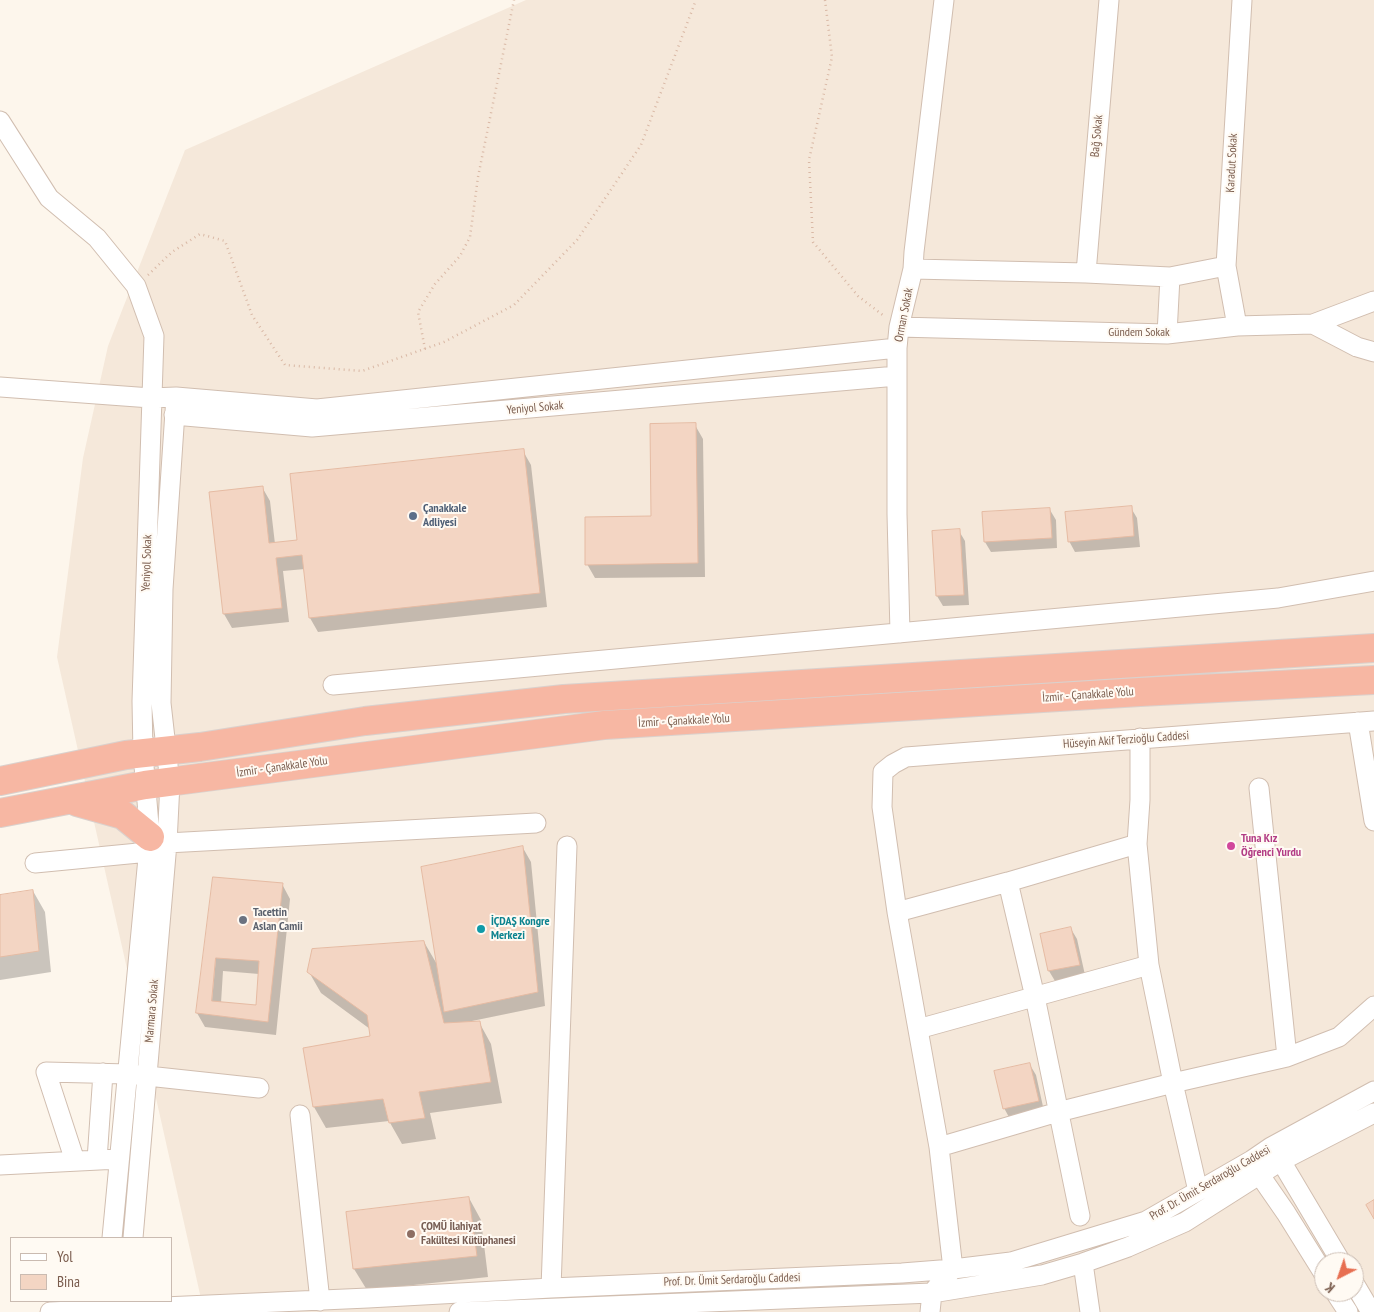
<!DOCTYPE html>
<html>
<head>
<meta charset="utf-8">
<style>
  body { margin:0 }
  #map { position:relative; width:1374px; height:1312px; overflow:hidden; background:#fdf6ec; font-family:"PT Sans Narrow",sans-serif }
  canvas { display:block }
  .legend { position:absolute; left:10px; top:1237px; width:162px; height:65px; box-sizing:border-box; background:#fffaf3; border:1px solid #cabbb1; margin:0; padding:6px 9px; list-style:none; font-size:15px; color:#7a5c4d }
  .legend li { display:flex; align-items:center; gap:10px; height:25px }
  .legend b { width:25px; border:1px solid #cabbb1 }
  .north { position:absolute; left:1314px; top:1252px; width:50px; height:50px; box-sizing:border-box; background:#fffaf3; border:1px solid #cabbb1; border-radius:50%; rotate:221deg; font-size:14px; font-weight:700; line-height:20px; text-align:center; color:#7a5c4d }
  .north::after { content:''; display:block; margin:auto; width:18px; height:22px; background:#e76f51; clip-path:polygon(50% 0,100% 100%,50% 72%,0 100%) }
</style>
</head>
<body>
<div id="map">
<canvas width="1374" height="1312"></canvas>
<ul class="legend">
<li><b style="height:6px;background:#fff"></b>Yol</li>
<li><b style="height:14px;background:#f3d5c3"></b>Bina</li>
</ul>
<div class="north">K</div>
</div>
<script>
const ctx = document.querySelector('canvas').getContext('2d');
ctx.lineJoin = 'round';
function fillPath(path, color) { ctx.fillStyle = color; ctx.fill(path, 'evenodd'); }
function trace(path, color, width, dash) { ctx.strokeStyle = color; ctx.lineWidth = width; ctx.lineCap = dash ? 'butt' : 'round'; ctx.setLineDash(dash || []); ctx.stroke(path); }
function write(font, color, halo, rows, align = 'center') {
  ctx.font = font + ' "PT Sans Narrow",sans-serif'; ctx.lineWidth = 4; ctx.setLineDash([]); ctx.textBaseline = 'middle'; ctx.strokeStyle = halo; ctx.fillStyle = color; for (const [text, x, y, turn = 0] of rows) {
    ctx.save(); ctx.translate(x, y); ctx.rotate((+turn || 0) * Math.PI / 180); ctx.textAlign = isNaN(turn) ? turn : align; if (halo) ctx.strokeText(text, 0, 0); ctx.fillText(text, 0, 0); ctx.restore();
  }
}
fillPath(new Path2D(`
  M526,0h848v1312h-1170l-147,-655 26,-199 25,-112 77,-196zM1324,1262h30v30h-30z`), '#f5e8da');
fillPath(new Path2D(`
  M695,425l8,14 2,138 -110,1 -8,-14 66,-47z
  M523,451l8,14 16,142 -229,25 -8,-14 -5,-49 -22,2 6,51 -57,6 -8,-14 38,-127 8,14 5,43 23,-3z
  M1131,508l6,10 3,29 -65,5 -6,-11z
  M1050,510l6,10 1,28 -66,4 -6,-10z
  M959,531l6,10 4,64 -26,1 -6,-10z
  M523,848l8,14 14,144 -73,15v2l7,-1 12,22 11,59 -72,10 6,26 -34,5 -13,-23 -63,7 -12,-21 58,-70 -2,-8 -49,-36 -12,-21 115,-30 14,24z
  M214,878l68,6 8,15 -14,136 -71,-8 -8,-14zM223,971l36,3 -2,32 -36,-3z
  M33,891l12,21 6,60 -51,8v-83z
  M1071,929l6,10 8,36 -30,6 -6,-10 -8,-36z
  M1030,1065l6,10 8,36 -34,8 -6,-11z
  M469,1198l12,22 7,57 -121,13 -13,-21z`), '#0003');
const building = new Path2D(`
  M696,423l2,140 -113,2v-48l66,-1 -1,-92z
  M524,449l16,144 -231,25 -7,-63 -26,3 6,50 -59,6 -14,-122 54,-6 6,57 28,-3 -7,-66z
  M1132,506l2,30 -66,6 -3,-30z
  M1050,508l2,30 -68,4 -2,-30z
  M960,529l4,66 -28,1 -4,-65z
  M523,846l15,146 -94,20 -23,-145z
  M213,877l70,6 -15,139 -72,-9zM216,958l43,3 -3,44 -44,-4z
  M33,890l6,61 -39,6v-62z
  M1071,927l9,38 -32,6 -8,-37z
  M424,941l20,82 36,-2 11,61 -72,10 6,26 -36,5 -6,-24 -70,8 -10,-59 67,-12 -3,-21 -60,-43 5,-23z
  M1030,1063l9,38 -36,8 -9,-38z
  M469,1197l8,59 -124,13 -7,-57z
  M1374,1200v19l-8,-14z`);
fillPath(building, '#f3d5c3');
trace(building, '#e6bba3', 1);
const minor = new Path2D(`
  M0,121l49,77 48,40 39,48 18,50 -12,365 1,53 7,83 -38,401
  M913,269l173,4 84,4 56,-11
  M1086,273l23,-273
  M1313,324l44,23 17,5
  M1237,326l-11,-60 16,-266
  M899,327l268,7 70,-8 76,-2 61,-23
  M1167,334l3,-57
  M0,387l151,11 25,-1 141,12 580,-61
  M174,415l138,12 585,-51
  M900,633l-3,-119v-166l2,-21 14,-58 1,-17 30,-252
  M333,685l945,-87 96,-17
  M1358,722l16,99
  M1140,738v62l-3,44 12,121 24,118 25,108
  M1259,788l28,269
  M167,843l369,-20
  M35,863l114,-11
  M1008,882l27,115 45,219
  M897,912l111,-30 129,-38
  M918,1029l231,-64
  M300,1115l20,186
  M939,1147l119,-35 115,-29 114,-26 52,-20 35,-31
  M97,1160l6,-87
  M75,1161l-29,-89 83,2 130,14
  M1281,1161l60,101
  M0,1165l119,-6
  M1259,1174l27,39 38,61
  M133,1238l34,-395 3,-60 -9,-80 2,-114 13,-192
  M1083,1263l7,49
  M1354,1283l17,29
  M551,1288l16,-442
  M1335,1292l13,20
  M50,1312l318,-14 183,-10 351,-15 51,-4 58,-7 135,-41 106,-61 19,-13 103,-56
  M459,1312l473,-19 110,-18 41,-12 45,-16 57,-25 96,-61 93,-48
  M930,1312l2,-19 21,-24 -14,-122 -42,-235 -15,-105 1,-35 10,-8 13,-7 468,-36`);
const highway = new Path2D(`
  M0,781l126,-26 74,-8 165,-26 199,-22 810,-51
  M77,802l46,13 27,22
  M0,813l145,-28 460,-60 535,-33 234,-12`);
trace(minor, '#d1beb0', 21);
trace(highway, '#dad1cd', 30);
trace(new Path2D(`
  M825,0l7,57 -23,103 4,82 45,54 26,20
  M148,275l24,-23 28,-18 25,7 27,74 33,50 77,6 82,-29 70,-37 63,-65 64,-95 55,-145
  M425,349l-7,-37 17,-28 25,-28 10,-19 8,-60 36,-177`), '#d9b8a5', 2.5, [1, 4]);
trace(minor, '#fff', 19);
trace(highway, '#f7b7a3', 28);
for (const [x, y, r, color] of [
  [413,516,5,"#5c6f8a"],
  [1231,846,5,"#d1479c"],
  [243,920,5,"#6b7280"],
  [481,929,5,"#0f9aa8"],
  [411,1234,5,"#8d6e63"]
]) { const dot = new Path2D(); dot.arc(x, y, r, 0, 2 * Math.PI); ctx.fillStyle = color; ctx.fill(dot); trace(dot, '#fffaf3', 2); }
write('12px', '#7a5c4d', '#fffaf3', [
  ["Bağ Sokak",1097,136,-85],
  ["Karadut Sokak",1232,163,-87],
  ["Orman Sokak",904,315,-79],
  ["Gündem Sokak",1139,333],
  ["Yeniyol Sokak",535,408,-5],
  ["Yeniyol Sokak",147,563,-88],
  ["İzmir - Çanakkale Yolu",1088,695,-4],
  ["İzmir - Çanakkale Yolu",684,721,-3],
  ["Hüseyin Akif Terzioğlu Caddesi",1126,740,-4],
  ["İzmir - Çanakkale Yolu",282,767,-8],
  ["Marmara Sokak",152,1011,-85],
  ["Prof. Dr. Ümit Serdaroğlu Caddesi",1210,1183,-30],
  ["Prof. Dr. Ümit Serdaroğlu Caddesi",732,1280,-2]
]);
write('bold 12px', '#4e5e75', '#fffaf3', [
  ["Çanakkale",423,509],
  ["Adliyesi",423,523]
], 'left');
write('bold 12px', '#b23c85', '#fffaf3', [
  ["Tuna Kız",1241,839],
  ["Öğrenci Yurdu",1241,853]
], 'left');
write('bold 12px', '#5b616d', '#fffaf3', [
  ["Tacettin",253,913],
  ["Aslan Camii",253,927]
], 'left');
write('bold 12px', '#0d838f', '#fffaf3', [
  ["İÇDAŞ Kongre",491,922],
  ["Merkezi",491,936]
], 'left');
write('bold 12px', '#785e54', '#fffaf3', [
  ["ÇOMÜ İlahiyat",421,1227],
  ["Fakültesi Kütüphanesi",421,1241]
], 'left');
</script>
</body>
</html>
